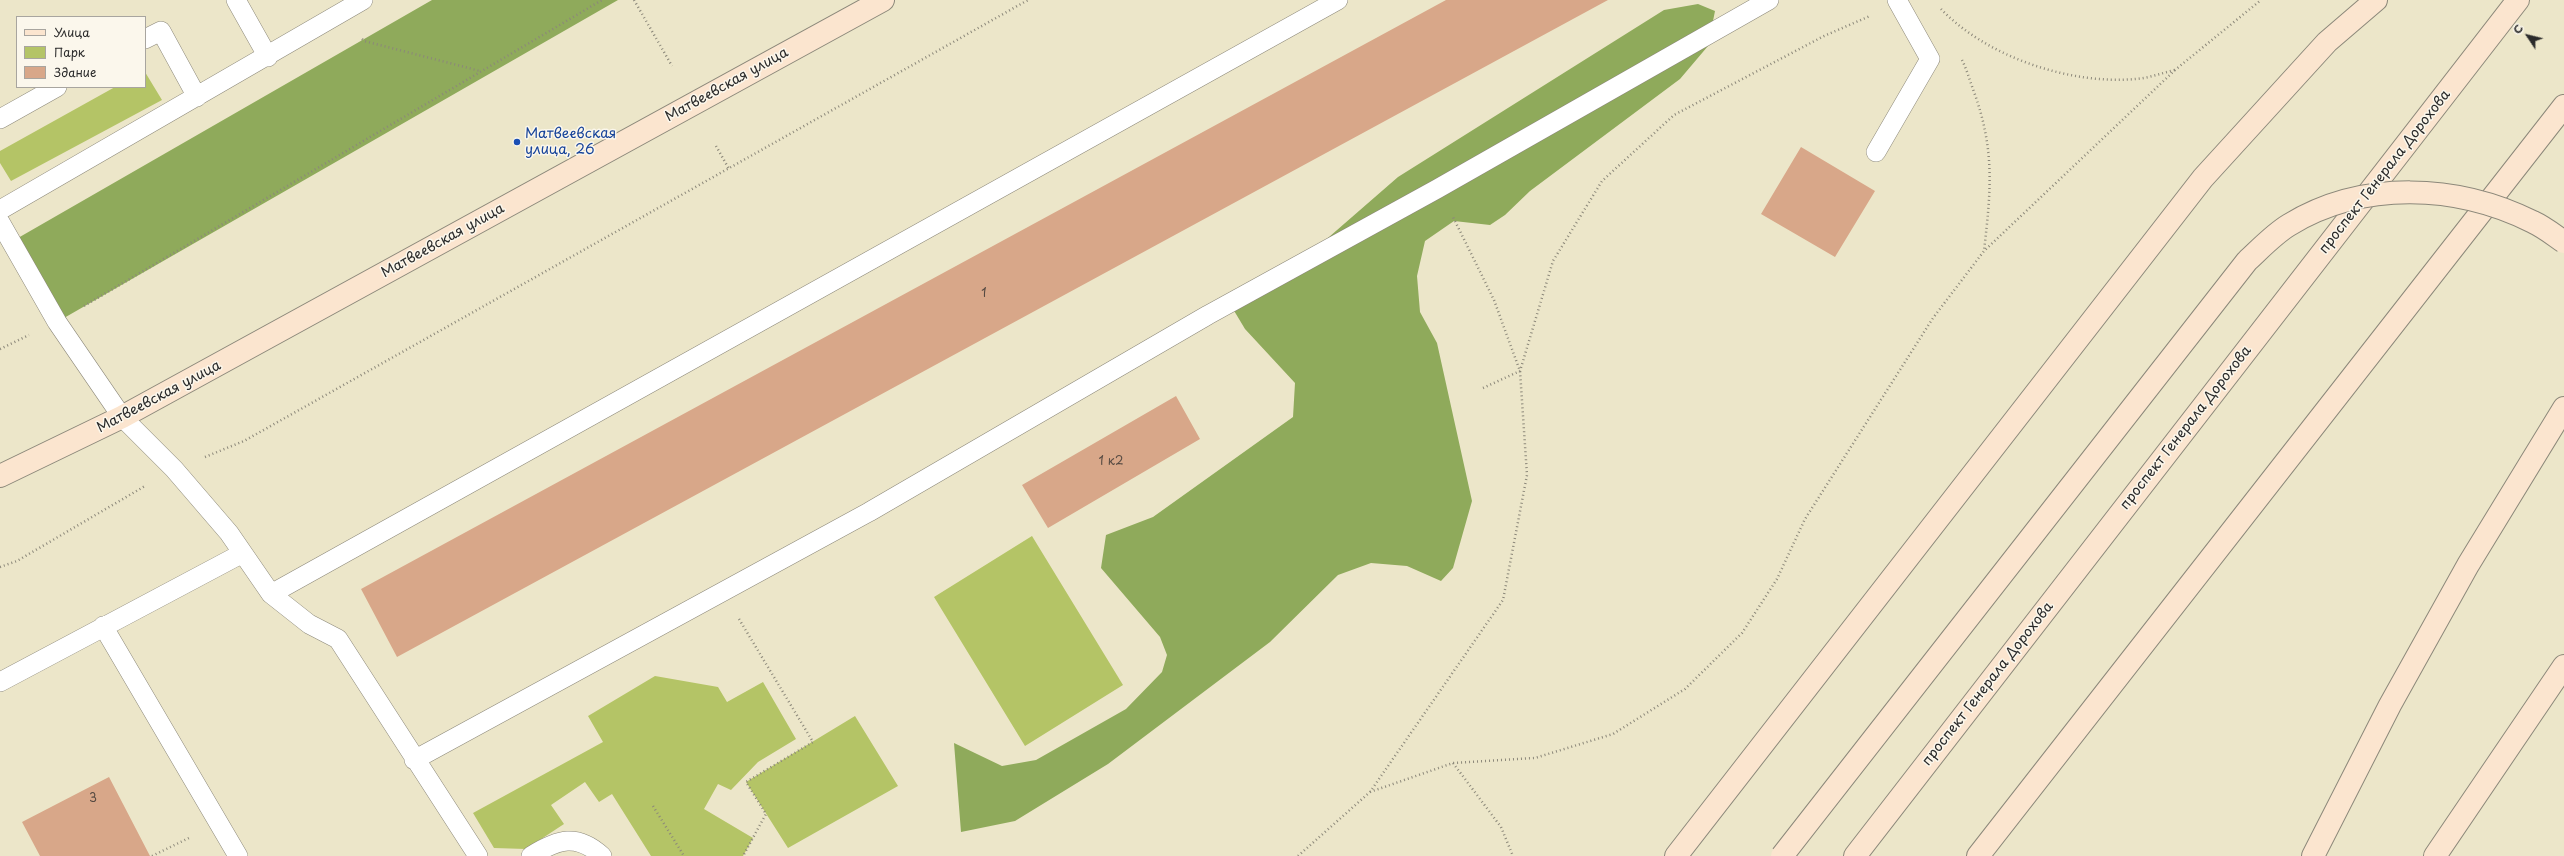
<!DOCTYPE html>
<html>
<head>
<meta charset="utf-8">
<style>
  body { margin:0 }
  #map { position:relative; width:2564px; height:856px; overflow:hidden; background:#ece6c9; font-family:"Playpen Sans",sans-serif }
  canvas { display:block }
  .legend { position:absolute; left:16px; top:16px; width:130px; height:72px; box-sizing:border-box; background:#fbf7ec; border:1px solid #a8a59f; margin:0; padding:5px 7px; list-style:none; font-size:12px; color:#2b2b2b }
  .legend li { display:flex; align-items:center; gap:8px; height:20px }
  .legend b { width:20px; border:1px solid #a8a59f }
  .north { position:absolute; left:2508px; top:16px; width:40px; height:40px; -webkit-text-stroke:3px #fbf7ec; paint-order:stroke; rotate:305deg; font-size:11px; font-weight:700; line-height:16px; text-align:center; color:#2b2b2b }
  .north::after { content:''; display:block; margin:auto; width:14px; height:18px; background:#2b2b2b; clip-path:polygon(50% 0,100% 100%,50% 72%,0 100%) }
</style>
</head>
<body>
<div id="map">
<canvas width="2564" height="856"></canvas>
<ul class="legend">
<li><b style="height:5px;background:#fbe5cf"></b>Улица</li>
<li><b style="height:11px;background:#b4c466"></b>Парк</li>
<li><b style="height:11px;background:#d8a789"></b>Здание</li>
</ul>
<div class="north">С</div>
</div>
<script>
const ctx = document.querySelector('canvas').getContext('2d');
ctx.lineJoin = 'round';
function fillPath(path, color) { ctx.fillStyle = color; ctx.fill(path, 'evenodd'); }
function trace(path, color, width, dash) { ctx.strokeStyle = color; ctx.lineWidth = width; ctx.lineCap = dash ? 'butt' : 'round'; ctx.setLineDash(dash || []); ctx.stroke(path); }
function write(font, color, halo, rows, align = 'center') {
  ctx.font = font + ' "Playpen Sans",sans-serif'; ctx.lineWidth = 3; ctx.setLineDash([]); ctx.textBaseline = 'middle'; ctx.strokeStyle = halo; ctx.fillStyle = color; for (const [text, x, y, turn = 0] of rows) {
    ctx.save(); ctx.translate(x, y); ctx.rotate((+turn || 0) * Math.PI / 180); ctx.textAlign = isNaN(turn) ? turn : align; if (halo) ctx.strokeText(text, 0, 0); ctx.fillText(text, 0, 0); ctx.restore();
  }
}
fillPath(new Path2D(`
  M145,72l17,28 -151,81 -11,-18v-12l115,-64h30z
  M1032,536l91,149 -98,61 -91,-149z
  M655,676l63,11 9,15 36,-20 33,57 -38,23 -27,28 -13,-6 -14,25 49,29 -10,18h-92l-39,-62 -13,8 -14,-20 -34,23 13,19 -38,25 -32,-1 -21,-35 130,-71 -15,-26z
  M855,716l43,70 -110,62 -42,-66z`), '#b4c466');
fillPath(new Path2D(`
  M432,0h186l-561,322 -46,-80z
  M1698,4l17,7 -7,35 -28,33 -150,112 -25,24 -15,10 -36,-4 -29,20 -8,35 3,36 17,31 35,158 -19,67 -12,13 -34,-15 -36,-3 -33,12 -68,67 -162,122 -93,57 -54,11 -7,-89 48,23 34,-6 90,-51 36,-37 5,-17 -7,-18 -59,-69 5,-33 47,-18 140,-100 2,-34 -50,-54 -18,-30 79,-42 92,-80 266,-167z`), '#8faa5b');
fillPath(new Path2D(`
  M1446,0h162l-1211,657 -36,-68z
  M1801,147l74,44 -40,66 -74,-43z
  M1176,396l24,43 -152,89 -26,-43z
  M109,777l41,79h-110l-18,-34z`), '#d8a789');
const lane = new Path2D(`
  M236,0l32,57
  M145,39l16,-8 36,66
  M0,119l57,-32
  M1876,152l54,-93 -33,-59
  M0,210l363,-210
  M0,222l57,100 65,95 52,52 55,64 42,61 38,30 29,15 140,217
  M271,594l1067,-594
  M103,626l135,230
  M0,682l241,-128
  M414,760l455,-248 339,-197 229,-126 332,-189
  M531,856c27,-17 46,-23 71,0`);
const secondary = new Path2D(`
  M0,476l122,-59 761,-417
  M1676,856l527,-678 124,-136 49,-42
  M1855,856l663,-856
  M1978,856l586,-750
  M2313,856l77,-151 78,-140 96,-157
  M2435,856l129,-190`);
trace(lane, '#8c887a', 20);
trace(secondary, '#8c887a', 24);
trace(new Path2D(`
  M634,0l38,66
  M1941,9c46,48 129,76 195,70 13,-1 26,-6 39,-9
  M362,39l2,2 116,30
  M1962,60c5,10 8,21 12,32 21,58 17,98 10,159
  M716,146l13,23
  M84,306l518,-306
  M0,349l29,-14
  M1483,388l37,-17 33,-110 49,-80 72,-66 150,-79 46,-20
  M205,457l39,-16 784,-441
  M0,567l17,-6 128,-75
  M739,619l74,123 -67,40 20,32 -23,42
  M1453,763l48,64 12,29
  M1370,792l83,-29 82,-5 78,-24 72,-45 57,-56 35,-54 28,-60 128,-201 51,-67 191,-181 86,-70
  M653,806l31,50
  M152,856l39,-19
  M1298,856l72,-64 133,-192 24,-125 -7,-104 -26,-71 -41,-83`), '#8c887a', 2.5, [1, 3]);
trace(lane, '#fff', 19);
trace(secondary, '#fbe5cf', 22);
const secondaryBridge = new Path2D(`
  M1782,856l465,-595c13,-12 27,-27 42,-36 74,-45 168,-41 244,-3 11,5 21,13 31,20`);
trace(secondaryBridge, '#8c887a', 24, []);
trace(secondaryBridge, '#fbe5cf', 22);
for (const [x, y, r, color] of [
  [517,142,4,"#1a4fb4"]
]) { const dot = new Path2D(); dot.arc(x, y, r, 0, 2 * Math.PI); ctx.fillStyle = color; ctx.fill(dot); trace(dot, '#fbf7ec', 1.5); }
write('12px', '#564a42', null, [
  ["1",984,294],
  ["1 к2",1111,462],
  ["3",93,799]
]);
write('14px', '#2b2b2b', '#fbf7ec', [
  ["Матвеевская улица",727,85,-29],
  ["проспект Генерала Дорохова",2385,172,-52],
  ["Матвеевская улица",443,241,-29],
  ["Матвеевская улица",159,397,-28],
  ["проспект Генерала Дорохова",2186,428,-52],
  ["проспект Генерала Дорохова",1988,684,-52]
]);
write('14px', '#164399', '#fbf7ec', [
  ["Матвеевская",525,134],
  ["улица, 26",525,150]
], 'left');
</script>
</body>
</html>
